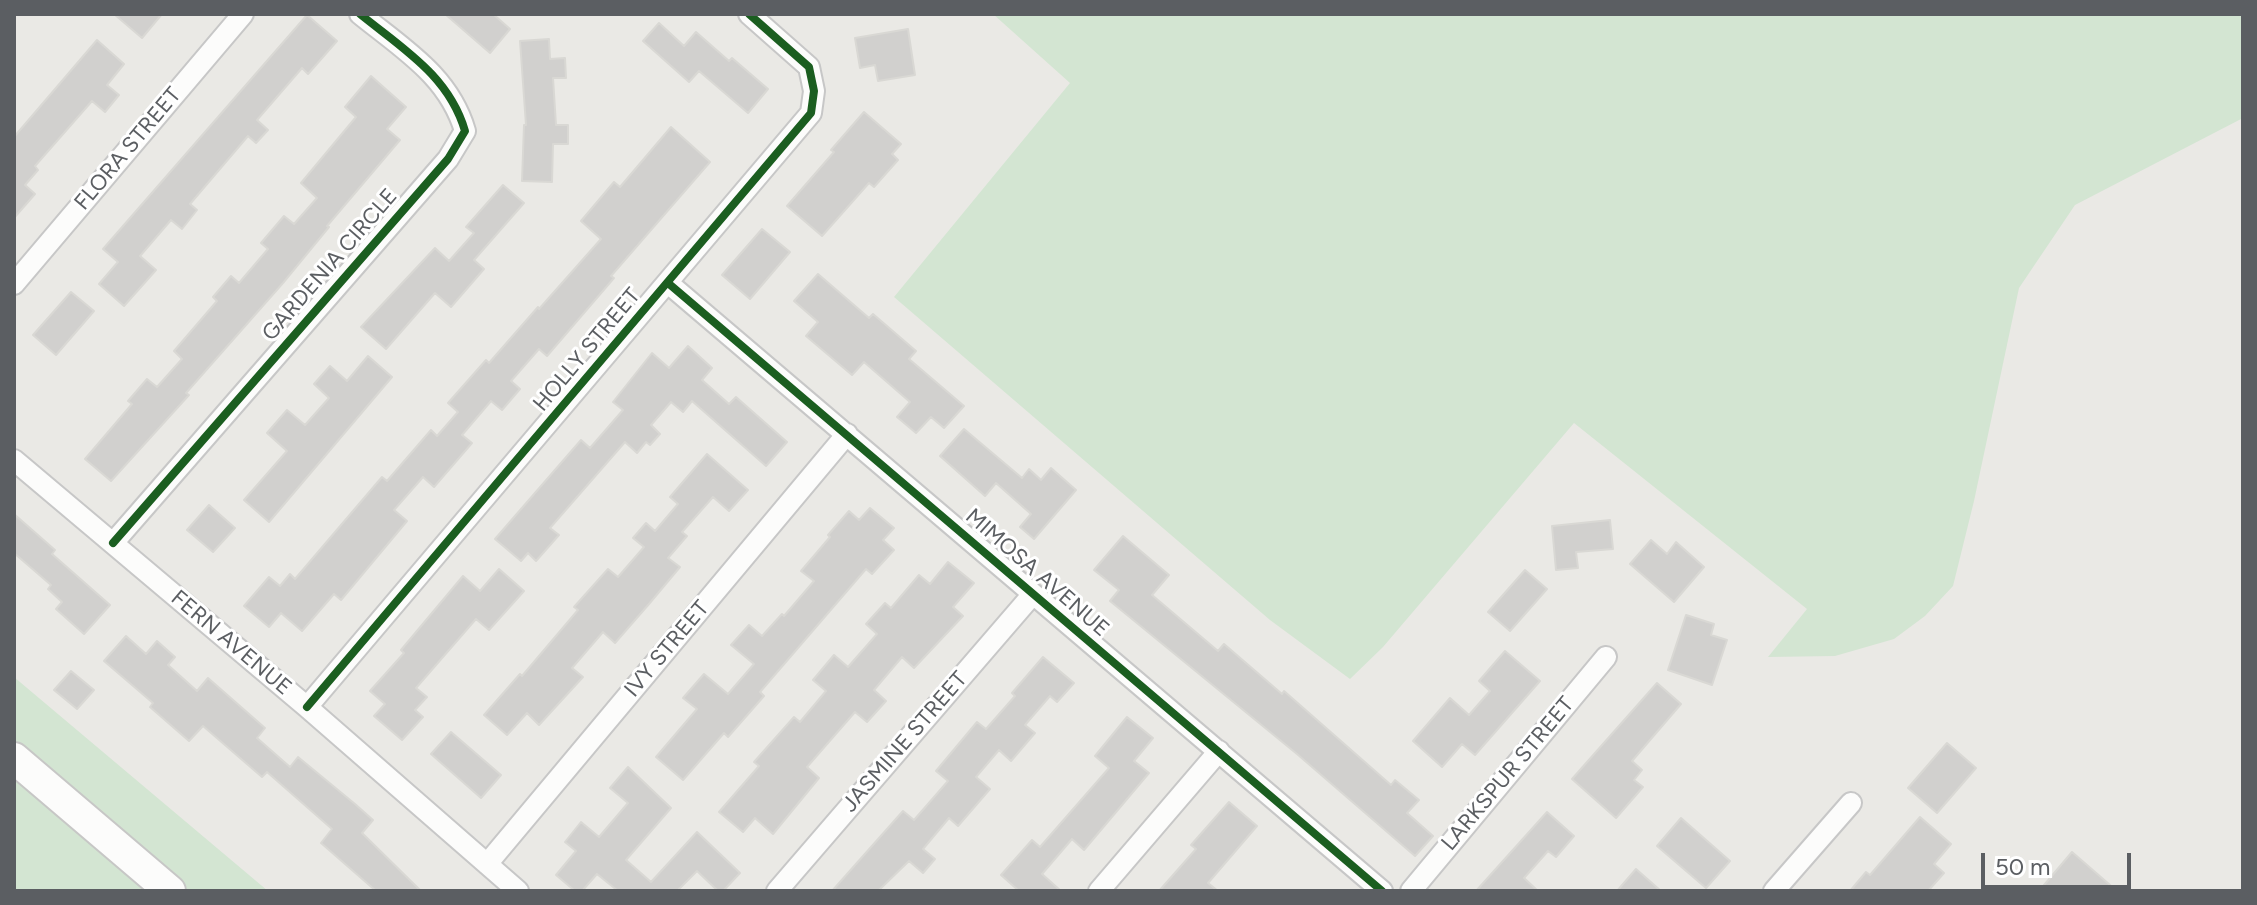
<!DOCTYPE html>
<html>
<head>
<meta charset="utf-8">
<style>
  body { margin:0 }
  #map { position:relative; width:2257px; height:905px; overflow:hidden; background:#eae9e5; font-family:Figtree,sans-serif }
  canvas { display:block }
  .frame { position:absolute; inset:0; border:16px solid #5b5e62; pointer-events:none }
  .scale { position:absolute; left:1981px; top:853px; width:150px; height:36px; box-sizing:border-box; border:4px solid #5b5e62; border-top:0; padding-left:10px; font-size:24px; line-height:28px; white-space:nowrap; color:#5b5e62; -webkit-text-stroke:6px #fff; paint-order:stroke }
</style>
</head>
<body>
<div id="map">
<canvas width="2257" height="905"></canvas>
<div class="frame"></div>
<div class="scale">50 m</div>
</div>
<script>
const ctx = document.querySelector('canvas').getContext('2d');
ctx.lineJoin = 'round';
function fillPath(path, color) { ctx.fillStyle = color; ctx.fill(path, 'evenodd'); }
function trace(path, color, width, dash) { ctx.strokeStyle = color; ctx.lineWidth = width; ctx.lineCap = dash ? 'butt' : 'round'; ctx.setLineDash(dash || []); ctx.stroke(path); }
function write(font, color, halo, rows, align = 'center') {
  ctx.font = font + ' Figtree,sans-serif'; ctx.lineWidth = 6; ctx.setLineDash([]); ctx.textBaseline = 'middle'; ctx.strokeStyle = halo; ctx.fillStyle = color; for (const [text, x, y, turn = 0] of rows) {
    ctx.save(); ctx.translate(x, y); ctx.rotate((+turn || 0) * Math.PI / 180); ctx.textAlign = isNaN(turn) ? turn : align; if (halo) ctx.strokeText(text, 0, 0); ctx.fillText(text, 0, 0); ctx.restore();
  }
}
fillPath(new Path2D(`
  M993,14h1250v104l-168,87 -56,83 -45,213 -21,85 -28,30 -31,23 -59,17 -67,1 39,-48 -233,-186 -191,224 -33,32 -80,-59 -376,-323 176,-214z
  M14,677l254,214h-82l-172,-146z
  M14,771l140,120h-140z`), '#d3e5d2');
const building = new Path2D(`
  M114,14h48l-20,24z
  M445,14h48l17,15 -20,24z
  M307,15l30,26 -29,33 -6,-6 -45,52 11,10 -12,13 -8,-7 -58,68 7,6 -15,19 -11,-9 -31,36 16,14 -32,36 -25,-22 19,-22 -15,-13z
  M659,23l25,23 12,-14 33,29 3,-3 36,31 -20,24 -49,-42 -10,11 -46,-41z
  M908,29l7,46 -37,6 -3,-16 -15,3 -5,-30z
  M549,39l1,20 15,-1 1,20h-13l3,47h12v19h-15l-1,38 -30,-1 2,-56h2l-6,-84z
  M97,40l27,24 -17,21 12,10 -14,17 -13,-11 -57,65 3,4 -13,15 10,9 -21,24v-81z
  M371,76l35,31 -19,22 13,11 -73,86 2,1 -46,56 -97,110 3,2 -78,86 -26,-22 47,-55 -4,-3 19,-22 10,8 25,-28 -8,-8 43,-50 -4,-4 18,-21 8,7 29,-34 -7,-6 23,-27 10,8 23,-26 -16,-15 55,-66 -11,-10z
  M864,112l37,32 -9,10 6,6 -24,27 -5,-4 -47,53 -35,-30 47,-54 -3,-2z
  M671,127l39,35 -99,114 3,2 -67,78 -8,-7 -28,32 9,8 -18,21 -11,-9 -29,34 10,8 -38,44 -11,-10 -29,33 13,11 -66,79 -7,-6 -32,37 -21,-18 -12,14 -25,-21 25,-29 11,9 10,-12 5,5 87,-102 5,4 44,-51 6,6 21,-24 -10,-9 38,-43 3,3 49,-56 1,2 62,-70 -20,-18 33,-39 6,5z
  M503,185l21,18 -50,57 10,9 -33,38 -16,-14 -49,56 -25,-22 74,-79 14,13 25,-28 -8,-6z
  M762,229l28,23 -40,47 -28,-24z
  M818,274l51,44 4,-4 43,37 -7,8 55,47 -20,22 -13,-11 -15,16 -19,-16 13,-15 -46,-40 -12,13 -46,-39 12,-14 -24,-21z
  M71,292l23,19 -38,44 -23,-20z
  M688,346l24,22 -10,12 27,24 7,-7 51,45 -21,24 -74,-65 -9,11 -12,-10 -20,23 9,9 -10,11 -4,-3 -9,11 -12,-11 -75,86 9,7 -23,26 -8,-8 -7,8 -26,-22 86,-99 9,8 33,-38 -10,-8 39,-49 17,15z
  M368,356l24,21 -123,145 -25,-22 43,-49 -20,-18 20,-23 18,15 24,-27 -15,-14 16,-18 17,15z
  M964,429l58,49 7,-9 12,11 10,-12 25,22 -42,49 -14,-12 11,-13 -35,-31 -11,13 -45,-40z
  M707,454l41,36 -19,21 -16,-14 -31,35 5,4 -19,22 12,9 -31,37 -34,39 -12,-11 -31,36 11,9 -44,48 -12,-12 -20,22 -23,-20 36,-41 2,2 56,-66 -4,-3 34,-38 10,8 26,-30 -11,-9 13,-15 9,8 23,-27 -8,-7z
  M209,505l26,23 -22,24 -26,-22z
  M870,508l24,20 -11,12 11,10 -22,24 -6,-5 -106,123 4,4 -36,41 -4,-4 -41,47 -27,-23 41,-48 -14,-11 21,-24 24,20 26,-30 -23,-19 18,-20 13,11 20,-22 2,2 30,-35 -13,-10 29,-34 -2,-2 21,-24 10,9z
  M14,514l41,36 -3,4 58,51 -26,29 -28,-25 6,-7 -14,-13 3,-4 -37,-32z
  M1610,520l3,29 -37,3 2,16 -22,2 -4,-44z
  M1123,536l46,39 -17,20 66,56 6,-7 58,50 2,-3 107,94 4,-5 24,20 -12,13 26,23 -18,20 -118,-102 -187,-153 9,-11 -25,-20z
  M1651,540l16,14 9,-12 28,25 -30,35 -44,-38z
  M948,562l26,21 -21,24 10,9 -49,52 -12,-11 -28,33 12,11 -19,21 -12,-10 -48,55 12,11 -46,56 -18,-16 -12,14 -24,-20 40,-46 -5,-4 40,-45 6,5 26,-31 -13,-11 21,-25 14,12 29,-33 -11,-10 19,-21 6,5 28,-33 11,9z
  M499,569l25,22 -35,39 -13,-11 -60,69 11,9 -12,13 8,7 -21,23 -28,-24 11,-12 -15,-13 34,-38 -3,-3 62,-74 17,15z
  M1525,570l22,19 -37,42 -22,-19z
  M1686,615l28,9 -3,11 16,5 -15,45 -44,-15z
  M126,636l20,18 11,-13 18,16 -7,8 29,26 11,-13 57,50 -8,10 33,29 8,-10 57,47 18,16 -11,13 59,58h-45l-55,-48 11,-14 -65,-57 -5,5 -59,-51 -14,15 -39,-34 3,-4 -49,-42z
  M1505,651l35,30 -65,74 -13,-11 -20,23 -29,-26 37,-43 19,17 21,-24 -11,-10z
  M1043,657l31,26 -17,19 -7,-6 -25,29 10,8 -24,28 -12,-11 -23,27 14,12 -32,37 -9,-8 -26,31 12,10 -12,14 -14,-12 -31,30h-46l71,-80 11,9 34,-39 -12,-10 41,-49 9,7 29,-33 -3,-3z
  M71,671l23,19 -17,19 -23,-19z
  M1657,683l24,21 -49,57 10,9 -8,10 9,7 -27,31 -44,-39z
  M1127,717l26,21 -19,23 15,12 -65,77 -12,-11 -30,35 19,17h-42l-18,-16 31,-35 8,7 69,-79 -14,-12z
  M451,732l50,43 -20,23 -50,-44z
  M1947,743l29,25 -39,45 -29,-25z
  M628,767l43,41 -45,52 25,22 46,-50 43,41 -17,18h-5l-21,-20 -20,20h-59l-21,-17 -15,17h-7l-19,-16 20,-24 -11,-9 16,-20 18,15 29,-34 -18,-15z
  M1229,802l28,24 -49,57 10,8h-59l37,-42 -5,-4z
  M1547,812l27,24 -18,21 -8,-6 -24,27 14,13h-62z
  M1920,817l31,27 -17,20 10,9 -16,18h-78l16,-19 4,3z
  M1681,818l49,43 -24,27 -49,-42z
  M2072,852l45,39h-78z
  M1636,869l25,22h-44z`);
fillPath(building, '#d1d0ce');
trace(building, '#d9d8d4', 2);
const street = new Path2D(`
  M668,283l714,608
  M14,284l229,-270
  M14,460l293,247 211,184
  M113,543l335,-384 17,-28c-16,-55 -62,-82 -105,-117
  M307,707l504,-594 3,-22 -5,-24 -60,-53
  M487,864l360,-430
  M777,891l256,-297
  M1099,891l120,-140
  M1411,891l195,-234
  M1774,891l77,-88`);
const secondary = new Path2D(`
  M14,758l156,133`);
trace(street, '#c7c7c7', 24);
trace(secondary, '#c7c7c6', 34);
trace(street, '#fcfcfb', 20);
trace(secondary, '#fcfcfb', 30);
trace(new Path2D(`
  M668,283l714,608
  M113,543l335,-384 17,-28c-16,-55 -62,-82 -105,-117
  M307,707l504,-594 3,-22 -5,-24 -60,-53`), '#1b5e20', 8);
write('22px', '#5b5e62', '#fff', [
  ["FLORA STREET",128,149,-50],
  ["GARDENIA CIRCLE",330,265,-49],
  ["HOLLY STREET",587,350,-50],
  ["MIMOSA AVENUE",1037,573,41],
  ["FERN AVENUE",231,643,40],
  ["IVY STREET",667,649,-50],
  ["JASMINE STREET",905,742,-49],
  ["LARKSPUR STREET",1508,774,-50]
]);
</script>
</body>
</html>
